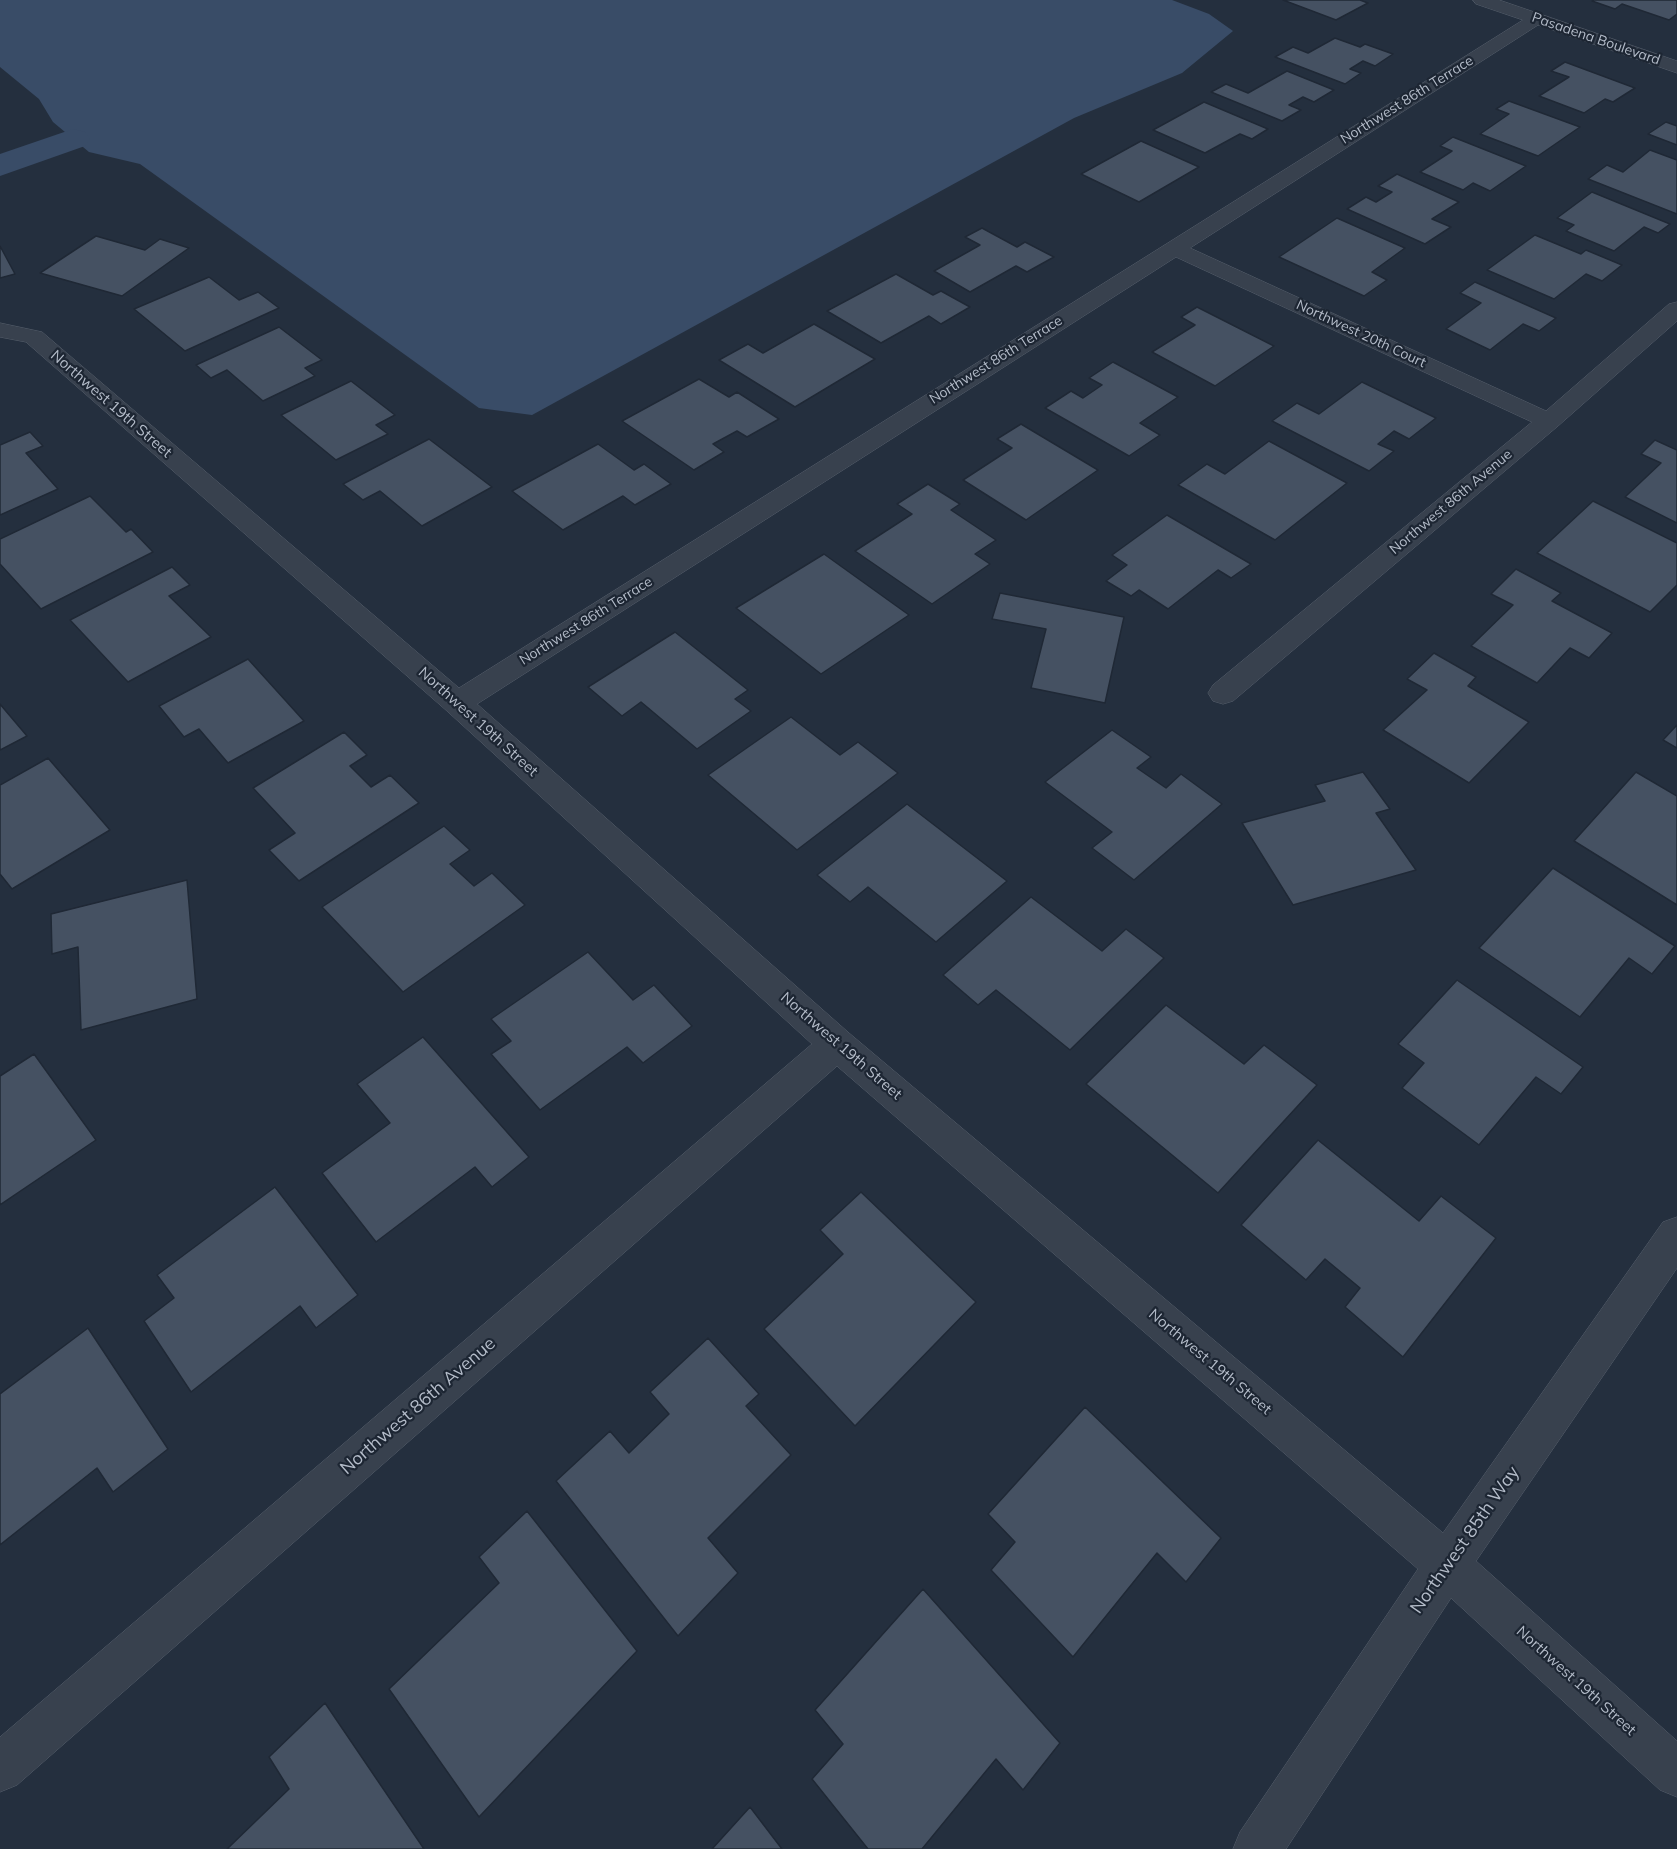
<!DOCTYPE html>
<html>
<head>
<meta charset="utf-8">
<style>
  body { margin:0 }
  canvas { display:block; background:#242f3e }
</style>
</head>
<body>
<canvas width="1677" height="1849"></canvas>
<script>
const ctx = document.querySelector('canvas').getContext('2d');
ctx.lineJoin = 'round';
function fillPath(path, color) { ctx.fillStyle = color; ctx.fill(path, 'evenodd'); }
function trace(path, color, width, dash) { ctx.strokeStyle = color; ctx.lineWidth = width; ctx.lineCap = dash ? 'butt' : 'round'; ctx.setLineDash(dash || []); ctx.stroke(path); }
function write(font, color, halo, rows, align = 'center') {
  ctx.font = font + ' Mulish,sans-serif'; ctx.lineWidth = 4.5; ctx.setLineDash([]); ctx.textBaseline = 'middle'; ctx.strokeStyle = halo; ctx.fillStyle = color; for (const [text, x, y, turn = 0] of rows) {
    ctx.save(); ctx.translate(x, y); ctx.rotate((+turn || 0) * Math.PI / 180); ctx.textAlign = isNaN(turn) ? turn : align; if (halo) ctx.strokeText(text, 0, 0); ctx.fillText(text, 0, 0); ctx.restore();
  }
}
fillPath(new Path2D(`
  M0,0h1172l37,14 24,17 -51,42 -108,45 -542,297 -53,-7 -339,-244 -51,-12 -36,-30 -14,-23 -39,-32z`), '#394c67');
fillPath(new Path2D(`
  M73,129l12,3 5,7 -5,7 -85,30v-22z`), '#394c67');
const building = new Path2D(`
  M1283,0h77l8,3 -32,17z
  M1594,0h83v14l-8,6 -47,-16 -7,5 -23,-8z
  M1335,38l25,9 5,-3 28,10 -18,12 -12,-5 -13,8 11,4 -16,11 -70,-27 18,-10 15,6z
  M1565,62l70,26 -22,14 -8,-3 -21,14 -45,-17 30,-19 -18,-6z
  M1287,71l47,19 -20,12 -11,-5 -14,8 12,5 -19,11 -71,-29 15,-8 22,9z
  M1509,101l71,26 -42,29 -58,-22 29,-20 -13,-5z
  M1204,102l64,27 -16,10 -12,-5 -35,19 -52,-23z
  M1666,122l11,4v19l-29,-11z
  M1453,137l73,29 -36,25 -17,-8 -10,7 -43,-18 32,-21 -12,-5z
  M1141,141l58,26 -60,35 -58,-28z
  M1650,150l27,10v54l-89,-35 19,-14 16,7z
  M1397,174l62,28 -27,17 19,8 -26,17 -78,-35 19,-12 10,5 16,-10 -14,-6z
  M1592,192l78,32 -12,9 -14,-6 -30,24 -48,-20 8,-6 -17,-7z
  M1337,218l68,30 -33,24 15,8 -23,16 -85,-39z
  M982,228l35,19 8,-5 29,15 -27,15 -11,-6 -46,26 -36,-21 46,-26 -15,-8z
  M1535,235l46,19 5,-4 36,15 -20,16 -16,-7 -32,25 -67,-29z
  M96,236l49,14 15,-11 29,9 -67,48 -82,-23z
  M0,246l15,28 -15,4z
  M896,274l37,21 8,-4 29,16 -29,17 -12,-8 -48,27 -54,-32z
  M209,277l30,23 19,-8 21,16 -94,43 -51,-42z
  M1475,282l81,36 -17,13 -16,-7 -33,26 -44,-21 35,-26 -21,-10z
  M1197,307l77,39 -59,40 -63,-34 43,-27 -14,-8z
  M814,324l61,35 -80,48 -76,-47 29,-16 15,9z
  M279,327l43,33 -17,8 10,8 -52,25 -36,-31 -16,8 -15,-13z
  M1113,362l65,35 -38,26 20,12 -31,21 -84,-48 26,-17 12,7 19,-13 -13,-7z
  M699,379l30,18 8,-5 42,27 -32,18 -10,-6 -24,13 11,8 -30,18 -72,-49z
  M351,381l44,34 -19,10 12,9 -52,26 -55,-45z
  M1362,382l74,36 -27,21 -15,-8 -16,13 16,7 -25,20 -97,-50 25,-18 22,11z
  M1021,424l77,46 -72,50 -63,-40 49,-32 -15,-9z
  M30,432l13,14 -17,7 32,36 -58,26v-70z
  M429,439l63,48 -70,39 -42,-35 -17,9 -20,-16z
  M1655,440l22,10v73l-52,-26 36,-34 -20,-9z
  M1269,441l78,42 -72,57 -97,-55 29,-21 18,10z
  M598,444l36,26 10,-6 27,20 -36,21 -12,-9 -60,34 -51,-39z
  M928,484l32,20 -9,6 45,30 -21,14 15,10 -58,40 -77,-53 57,-37 -15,-10z
  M90,496l36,36 5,-3 22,23 -112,57 -41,-45v-25z
  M1593,501l84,42v42l-27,27 -113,-59z
  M1167,515l84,49 -20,14 -13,-8 -50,39 -29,-19 -8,6 -25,-15 21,-16 -15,-10z
  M824,554l85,61 -88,59 -85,-66z
  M172,567l18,18 -21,11 42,41 -83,45 -58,-62z
  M1516,569l45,24 -9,8 60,32 -23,25 -19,-10 -33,35 -66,-37 42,-41 -22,-11z
  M1000,593l124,24 -19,86 -74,-15 15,-59 -54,-10z
  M675,632l73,58 -13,9 16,12 -54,38 -56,-47 -19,14 -34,-29z
  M1434,653l42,24 -8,9 61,36 -60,61 -86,-53 44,-40 -20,-11z
  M248,659l56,62 -76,42 -29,-34 -15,8 -25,-31z
  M0,704l27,32 -27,14z
  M791,717l49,38 18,-13 40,31 -101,77 -89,-75z
  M1677,725v23l-14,-8z
  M1112,730l39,27 -14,11 29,20 15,-14 41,30 -88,76 -42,-32 20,-16 -67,-50z
  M344,732l23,23 -17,11 21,21 19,-12 29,28 -120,78 -30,-31 26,-17 -42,-45z
  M48,758l62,72 -98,59 -12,-15v-89z
  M1363,772l27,37 -14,4 40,57 -123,35 -51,-82 83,-22 -10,-16z
  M1636,772l41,24v109l-103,-64z
  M907,804l100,77 -71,61 -68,-55 -18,15 -33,-27z
  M444,826l26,24 -20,14 24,22 18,-13 33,32 -122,87 -81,-85z
  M1553,868l122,78 -23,28 -23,-16 -49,59 -101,-69z
  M187,880l10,119 -116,31 -3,-83 -26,7 -1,-40z
  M1031,897l71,54 24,-22 38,29 -94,92 -74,-60 -18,15 -35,-30z
  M588,952l45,48 21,-15 38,41 -49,37 -16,-16 -87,63 -49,-56 20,-13 -20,-22z
  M1457,980l126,87 -22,27 -25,-17 -57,68 -77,-57 22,-25 -26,-19z
  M1166,1005l78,59 20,-19 53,40 -99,108 -132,-109z
  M423,1037l106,120 -37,30 -17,-20 -99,75 -54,-69 68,-50 -33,-39z
  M34,1054l62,86 -96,65v-129z
  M1318,1140l101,81 22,-25 55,42 -93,119 -58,-50 15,-19 -35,-29 -19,21 -65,-55z
  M275,1187l83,108 -42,33 -16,-22 -109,86 -47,-71 30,-23 -17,-23z
  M861,1192l115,110 -121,124 -91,-97 79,-75 -23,-24z
  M88,1328l80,121 -55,43 -16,-24 -97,77v-151z
  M708,1338l51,56 -13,12 45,49 -83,83 30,35 -60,63 -122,-155 54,-50 19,22 40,-39 -19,-22z
  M1085,1407l136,131 -35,44 -29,-29 -84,104 -82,-87 24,-28 -27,-28z
  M527,1511l110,140 -158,166 -90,-128 110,-106 -20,-26z
  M923,1589l137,154 -37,47 -27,-31 -74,90h-54l-56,-70 31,-35 -28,-34z
  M325,1703l99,146h-197l62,-60 -20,-32z
  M750,1807l32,42h-70z`);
fillPath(building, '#455162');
trace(building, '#1f2835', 1.5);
const minor = new Path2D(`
  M1473,0h26l178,61v12l-139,-48 -348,223 356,163 123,-107 8,-2v19l-119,105 -325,275 -10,3 -10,-3 -5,-8 5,-8 319,-263 -356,-165 -699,447 372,329 594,500 220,-311 14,-5v51l-201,293 201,180v56l-17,-7 -209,-192 -165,251h-53l7,-17 178,-263 -581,-503 -820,719 -17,7v-55l812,-693 -365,-333 -421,-369 -26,-5v-14l42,9 417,356 1064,-668 -47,-16z`);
trace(minor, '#565f6c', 1);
fillPath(minor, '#38414e');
write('14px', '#b4bcc9', '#1d2633', [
  ["Pasadena Boulevard",1596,39,19],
  ["Northwest 86th Terrace",1407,100,-32],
  ["Northwest 20th Court",1361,334,25],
  ["Northwest 86th Terrace",996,360,-32],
  ["Northwest 86th Avenue",1451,502,-40],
  ["Northwest 86th Terrace",586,621,-32]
]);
write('15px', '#b4bcc9', '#1d2633', [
  ["Northwest 19th Street",111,404,41],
  ["Northwest 19th Street",478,722,42],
  ["Northwest 19th Street",841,1046,41],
  ["Northwest 19th Street",1210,1362,40],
  ["Northwest 19th Street",1576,1681,42]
]);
write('18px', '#b4bcc9', '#1d2633', [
  ["Northwest 86th Avenue",418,1406,-41],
  ["Northwest 85th Way",1465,1540,-55]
]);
</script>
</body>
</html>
